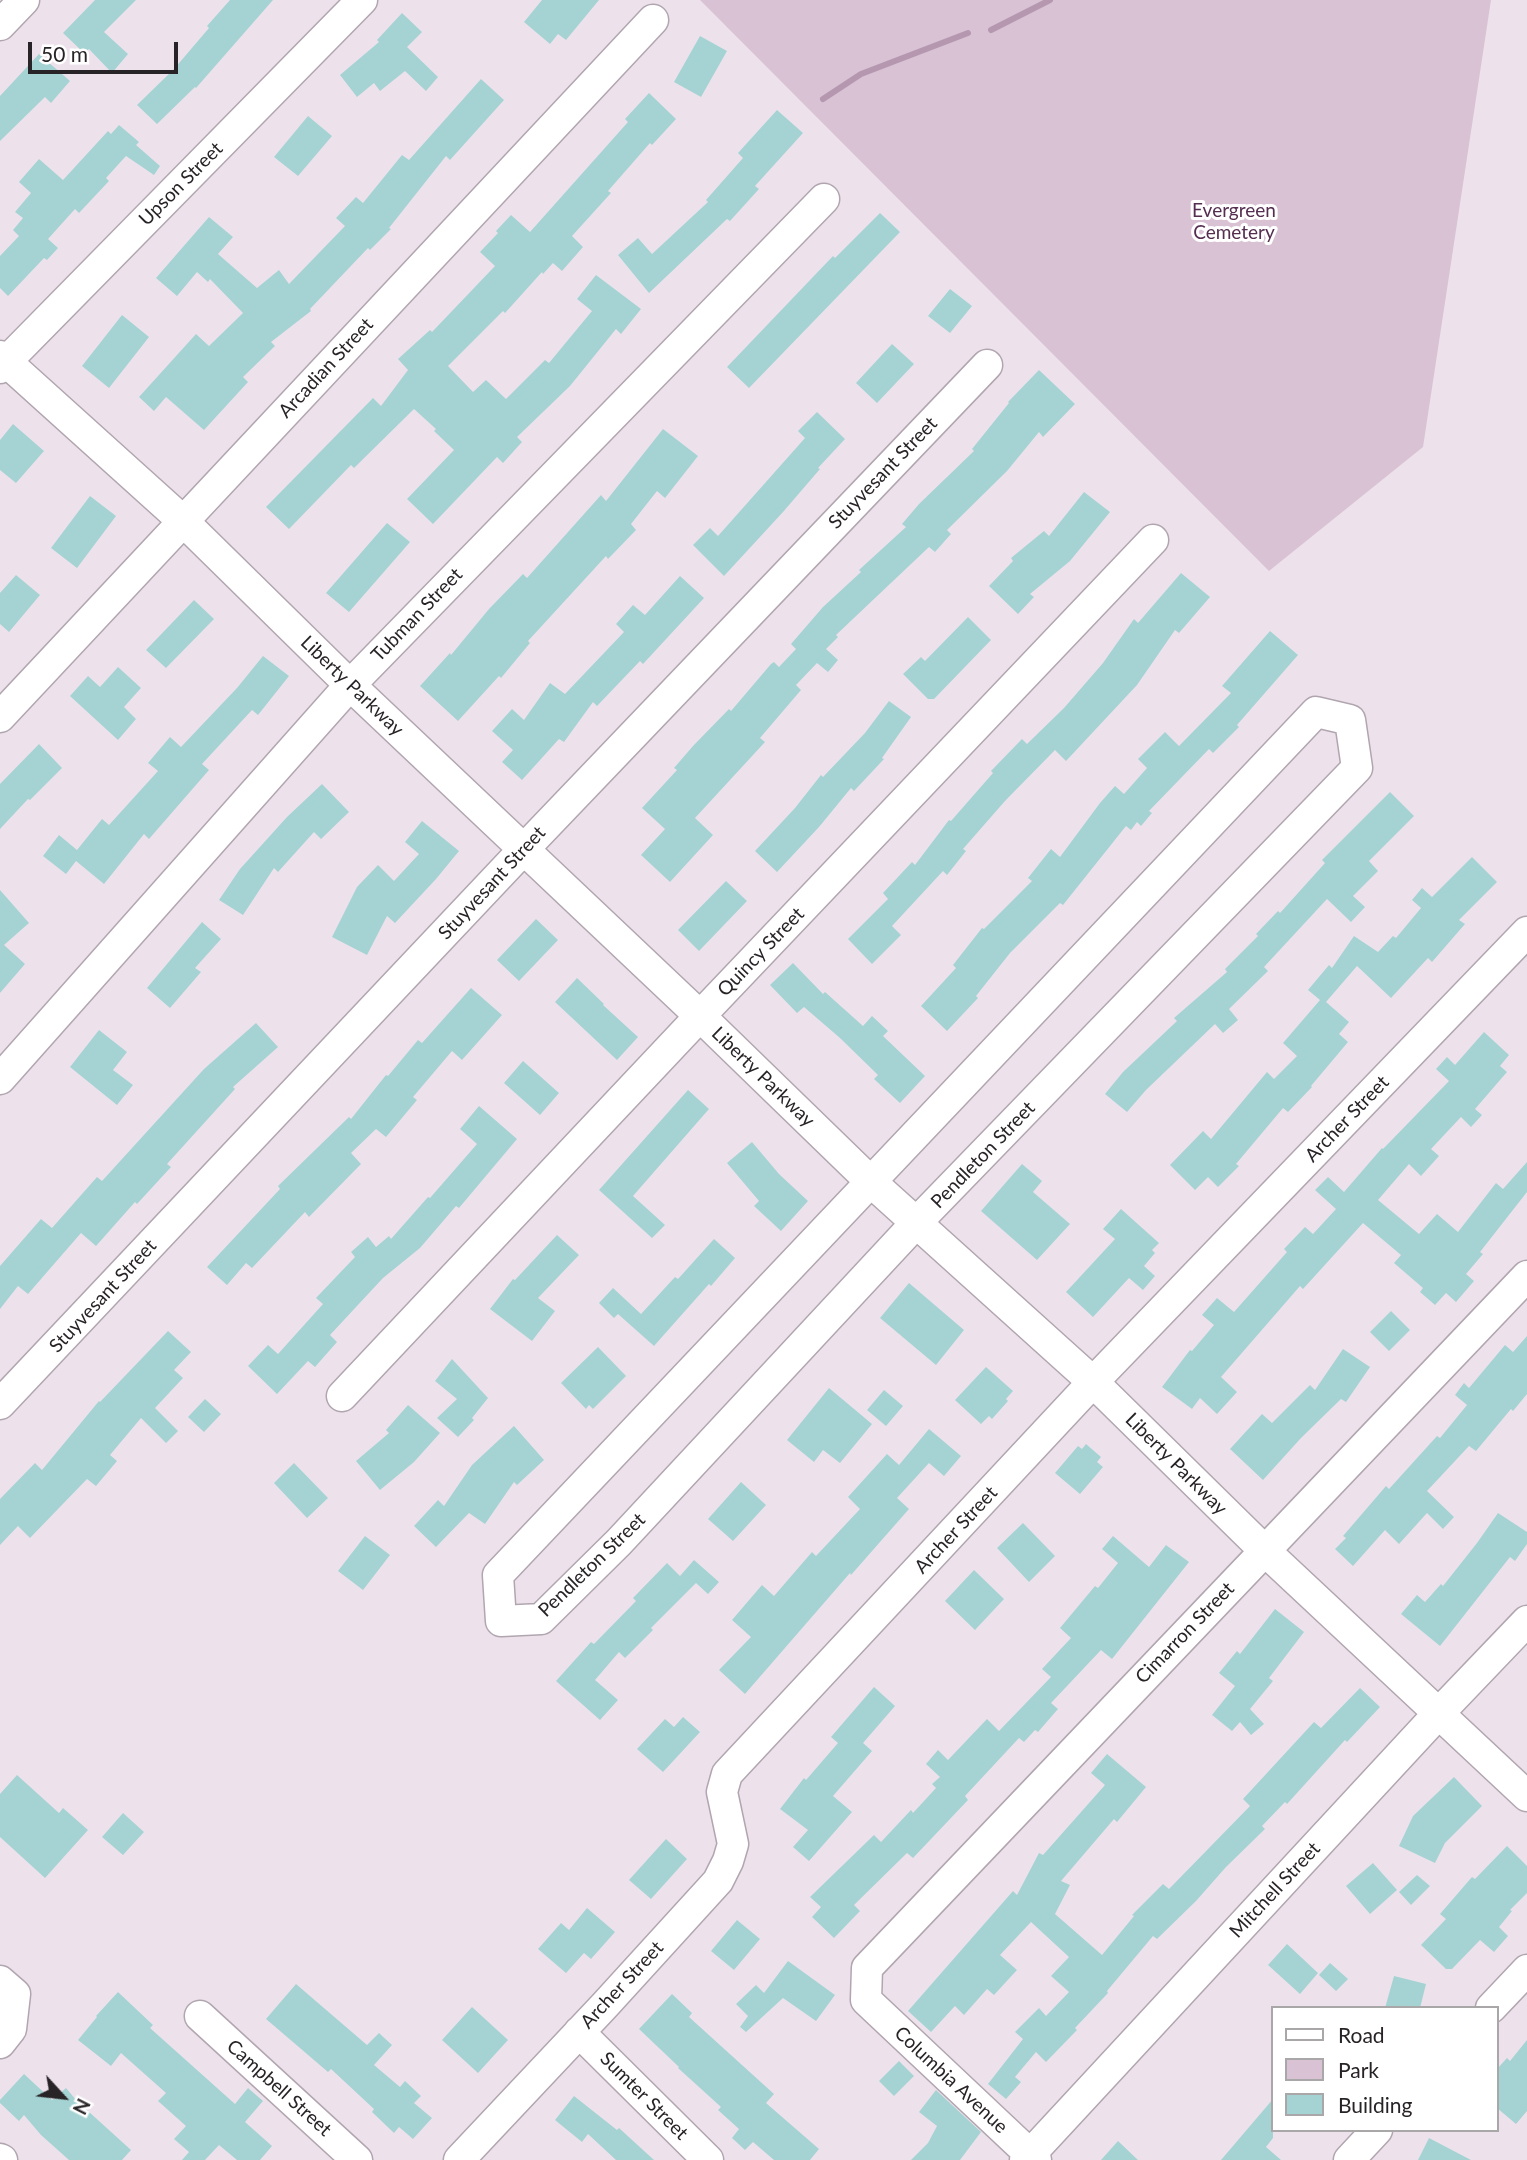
<!DOCTYPE html>
<html>
<head>
<meta charset="utf-8">
<style>
  body { margin:0 }
  #map { position:relative; width:1527px; height:2160px; overflow:hidden; background:#ede2eb; font-family:Lato,sans-serif }
  canvas { display:block }
  .legend { position:absolute; left:1271px; top:2006px; width:228px; height:126px; box-sizing:border-box; background:#fff; border:2px solid #a9a7a8; margin:0; padding:9px 12px; list-style:none; font-size:21px; color:#272326 }
  .legend li { display:flex; align-items:center; gap:14px; height:35px }
  .legend b { width:35px; border:2px solid #a9a7a8 }
  .north { position:absolute; left:28px; top:2062px; width:70px; height:70px; -webkit-text-stroke:5px #fff; paint-order:stroke; rotate:117deg; font-size:19px; font-weight:700; line-height:28px; text-align:center; color:#272326 }
  .north::after { content:''; display:block; margin:auto; width:24px; height:32px; background:#272326; clip-path:polygon(50% 0,100% 100%,50% 72%,0 100%) }
  .scale { position:absolute; left:28px; top:42px; width:150px; height:32px; box-sizing:border-box; border:4px solid #272326; border-top:0; padding-left:9px; font-size:21px; line-height:24px; white-space:nowrap; color:#272326; -webkit-text-stroke:5px #fff; paint-order:stroke }
</style>
</head>
<body>
<div id="map">
<canvas width="1527" height="2160"></canvas>
<ul class="legend">
<li><b style="height:9px;background:#fff"></b>Road</li>
<li><b style="height:19px;background:#d8c2d4"></b>Park</li>
<li><b style="height:19px;background:#a5d3d3"></b>Building</li>
</ul>
<div class="north">N</div>
<div class="scale">50 m</div>
</div>
<script>
const ctx = document.querySelector('canvas').getContext('2d');
ctx.lineJoin = 'round';
function fillPath(path, color) { ctx.fillStyle = color; ctx.fill(path, 'evenodd'); }
function trace(path, color, width, dash) { ctx.strokeStyle = color; ctx.lineWidth = width; ctx.lineCap = dash ? 'butt' : 'round'; ctx.setLineDash(dash || []); ctx.stroke(path); }
function write(font, color, halo, rows, align = 'center') {
  ctx.font = font + ' Lato,sans-serif'; ctx.lineWidth = 6; ctx.setLineDash([]); ctx.textBaseline = 'middle'; ctx.strokeStyle = halo; ctx.fillStyle = color; for (const [text, x, y, turn = 0] of rows) {
    ctx.save(); ctx.translate(x, y); ctx.rotate((+turn || 0) * Math.PI / 180); ctx.textAlign = isNaN(turn) ? turn : align; if (halo) ctx.strokeText(text, 0, 0); ctx.fillText(text, 0, 0); ctx.restore();
  }
}
fillPath(new Path2D(`
  M700,0h791l-68,447 -154,124z`), '#d8c2d4');
trace(new Path2D(`
  M991,30l59,-30
  M823,99l38,-25 107,-41`), '#b598b0', 6);
fillPath(new Path2D(`
  M95,0h41l-32,32 24,22 -16,19 -23,-24 -5,4 -21,-20z
  M230,0h43l-77,88 -1,-1 -38,37 -20,-19 37,-36 35,-41 -2,-2z
  M542,0h57l-33,40 -8,-6 -8,10 -26,-22z
  M402,13l20,19 -15,15 31,30 -12,14 -21,-20 -25,20 -6,-8 -17,14 -17,-22 39,-33 -2,-2z
  M700,36l27,15 -26,46 -27,-15z
  M39,54l31,27 -19,22 -6,-6 -45,44v-45z
  M481,79l23,21 -54,60 -4,-4 -57,72 2,1 -21,21 -2,-2 -58,61 1,2 -40,31 4,4 -32,31 5,5 -44,48 -38,-33 -12,14 -15,-14 57,-63 13,12 34,-33 -33,-34 -2,3 -11,-10 -20,24 -21,-18 53,-61 24,20 -15,17 39,34 22,-18 10,14 56,-58 -9,-8 20,-21 7,6 39,-48 7,5z
  M649,93l27,26 -24,26 -2,-2 -42,48 3,2 -39,43 11,11 -21,24 -9,-8 -10,11 -1,-2 -37,41 -2,-2 -55,55 25,26 13,-12 20,19 39,-39 4,3 43,-52 -15,-12 19,-24 45,34 -20,25 -5,-5 -46,57 -53,51 5,5 -19,21 -6,-6 -64,67 -26,-25 47,-49 -20,-19 2,-2 -22,-20 -60,59 -3,-3 -62,64 -23,-22 107,-109 8,8 27,-36 -10,-11 32,-29 2,2 63,-66 -15,-14 18,-19 -2,-2 15,-16 19,17 98,-110 -3,-3z
  M777,110l26,23 -48,53 4,3 -29,32 -3,-2 -78,74 -31,-38 20,-17 14,16 56,-52 -2,-2 37,-42 -5,-5z
  M308,116l24,20 -34,40 -24,-19z
  M119,125l20,17 -3,3 24,21 -6,9 -28,-19 -20,22 3,3 -30,32 -4,-4 -27,30 10,9 -11,12 -3,-2 -36,38 -8,-8v-32l19,-20 -6,-6 10,-12 -8,-6 16,-19 -12,-11 20,-23 24,21 45,-49 3,3z
  M880,213l20,19 -151,156 -22,-21 106,-111 2,2z
  M950,289l22,17 -22,27 -22,-17z
  M122,315l27,22 -40,51 -27,-22z
  M892,344l22,20 -37,39 -21,-20z
  M1039,370l36,34 -32,33 -4,-5 -32,39 -60,59 4,4 -16,18 -6,-5 -93,88 2,2 -12,12 12,11 -10,12 -11,-9 -21,22 5,5 -41,48 5,4 -70,76 18,17 -43,47 -29,-27 24,-26 -23,-21 35,-38 -3,-2 19,-22 36,-37 2,2 40,-47 3,-2 5,5 17,-18 -5,-5 32,-37 38,-35 -2,-2 47,-43 -4,-3 17,-20 55,-53 -2,-2 37,-46 -1,-1z
  M817,412l28,27 -27,29 2,1 -37,43 -59,64 -31,-31 17,-17 8,8 87,-98 -7,-7z
  M13,424l31,27 -28,32 -16,-13v-30z
  M663,429l35,27 -33,42 -8,-7 -26,33 5,6 -28,29 -2,-3 -78,85 2,2 -29,35 -2,-2 -41,45 -38,-35 30,-33 1,2 38,-46 34,-35 4,4 74,-83 5,6z
  M1084,492l26,20 -40,49 -40,33 4,3 -16,17 -29,-28 24,-25 -2,-3 33,-27 5,5z
  M90,496l26,20 -39,52 -26,-20z
  M387,523l23,19 -61,70 -23,-19z
  M1181,573l29,24 -31,36 -4,-3 -38,55 -71,76 -11,-11 -50,51 -42,48 3,2 -19,24 -4,-4 -51,55 9,9 -29,29 -24,-25 40,-40 -5,-6 29,-31 3,3 34,-45 2,1 42,-48 -2,-2 31,-32 5,5 37,-36 39,-45 31,-44 4,4z
  M16,575l24,20 -31,37 -9,-8v-31z
  M680,576l24,22 -61,66 -3,-3 -43,45 -4,-4 -29,40 -5,-3 -37,41 -20,-18 11,-12 -21,-19 20,-22 12,11 26,-37 15,11 59,-62 -8,-8 17,-19 12,10z
  M194,600l20,19 -48,49 -20,-18z
  M968,617l23,23 -57,59h-6l-25,-25 18,-17 4,4z
  M1270,631l28,24 -61,70 2,2 -26,26 -4,-4 -60,62 3,2 -11,13 -4,-4 -6,8 -5,-4 -63,79 -3,-2 -50,50 -34,43 2,2 -31,33 -26,-25 35,-38 -3,-3 29,-37 2,1 48,-48 -4,-3 23,-29 9,8 40,-54 15,-17 9,8 23,-26 -9,-9 27,-27 14,14 52,-53 -9,-7z
  M263,656l26,20 -31,39 -6,-5 -50,54 7,6 -60,69 -5,-5 -40,50 -28,-23 -10,13 -23,-18 16,-21 18,15 25,-31 7,6 49,-54 -10,-8 22,-26 11,10 56,-59z
  M118,667l23,21 -17,19 12,12 -18,21 -48,-44 18,-20 12,11z
  M889,701l22,16 -29,41 2,1 -30,32 -3,-3 -32,39 -42,45 -22,-21 40,-43 26,-33 2,2 42,-44z
  M39,744l23,24 -32,32 -2,-1 -28,30v-45z
  M322,784l27,28 -28,27 -7,-7 -36,40 -4,-4 -31,47 -24,-15 21,-31 47,-52z
  M1390,792l24,24 -45,45 9,10 -25,25 12,11 -14,15 -24,-23 -63,68 4,4 -39,38 9,11 -15,13 -8,-9 -69,66 -19,22 -22,-18 18,-22 54,-51 -3,-3 53,-46 -2,-3 33,-33 -2,-2 22,-23 2,2 45,-50 -3,-3z
  M422,821l37,30 -23,28 -41,44 -8,-7 -20,39 -35,-18 25,-50 21,-22 16,16 25,-27 -14,-12z
  M1472,857l25,25 -38,38 6,4 -33,38 -4,-4 -37,40 -34,-32 -31,36 23,20 -10,12 9,8 -37,44 1,1 -24,25 -5,-4 -47,56 3,2 -21,21 -10,-10 -13,13 -25,-25 33,-34 8,8 56,-67 7,7 23,-23 -14,-13 37,-43 -12,-10 21,-25 3,3 22,-32 24,16 15,-16 3,2 25,-30 -9,-8 10,-12 10,9z
  M726,881l21,20 -48,50 -21,-21z
  M0,890l29,33 -25,22 21,19 -25,29z
  M536,919l22,21 -39,41 -22,-21z
  M202,922l19,17 -26,29 6,4 -31,36 -23,-20z
  M793,963l30,31 2,-2 38,34 9,-10 16,15 -5,5 42,40 -25,27 -26,-24 4,-4 -38,-37 -36,-31 -7,6 -27,-28z
  M577,978l27,26 -1,1 35,32 -21,23 -62,-58z
  M471,988l31,27 -40,45 -10,-9 -39,46 4,3 -31,37 -10,-8 -25,24 10,11 -52,53 -4,-5 -53,56 -6,-5 -19,22 -20,-18 73,-78 -2,-3 71,-69 2,2 35,-44 2,1 30,-36 4,3z
  M256,1023l22,24 -45,40 2,2 -68,75 4,3 -34,37 -2,-2 -39,44 -15,-13 -53,61 -10,-8 -18,23v-43l41,-47 11,9 45,-51 5,4 102,-112z
  M99,1030l28,22 -14,18 20,15 -16,20 -47,-38z
  M1484,1032l25,23 -9,11 7,6 -32,37 7,6 -11,12 -10,-10 -30,32 8,7 -18,20 -12,-12 -31,36 41,34 18,-20 21,18 38,-49 7,6 24,-27v30l-47,60 3,2 -17,20 8,7 -18,21 -10,-9 -11,12 -15,-13 3,-4 -29,-25 7,-8 -38,-32 -60,66 -3,-3 -79,91 16,15 -20,22 -17,-16 -8,11 -30,-22 28,-37 2,1 22,-26 -12,-10 15,-17 17,14 53,-60 -3,-3 21,-22 8,7 23,-25 -21,-19 13,-13 16,15 38,-44 1,1 66,-68 -13,-12 11,-12 8,8z
  M523,1061l36,32 -19,22 -36,-32z
  M688,1090l21,19 -76,87 32,29 -13,13 -53,-48z
  M479,1106l38,33 -58,69 -3,-2 -36,42 -37,30 -53,57 7,7 -22,25 -7,-6 -31,33 -29,-28 20,-21 10,9 45,-50 -7,-6 39,-41 -4,-5 17,-15 8,10 13,-11 2,3 37,-42 2,1 47,-54 -17,-15z
  M752,1142l27,32 29,27 -27,30 -27,-25 5,-5 -32,-38z
  M1022,1164l20,17 -9,11 37,32 -33,36 -56,-49z
  M1121,1209l38,34 -7,7 3,3 -11,13 11,10 -12,14 -14,-12 -36,39 -27,-25 49,-53 -12,-10z
  M557,1235l22,20 -41,43 17,13 -23,30 -42,-32 23,-30 2,1z
  M714,1239l21,19 -24,28 -2,-2 -55,62 -36,-32 -4,4 -15,-15 14,-15 28,26 34,-37 3,2z
  M909,1283l55,47 -28,35 -56,-47z
  M1391,1311l19,19 -21,21 -19,-19z
  M168,1331l23,21 -17,18 9,8 -28,30 23,23 -12,12 -25,-25 -31,37 7,6 -21,25 -9,-7 -57,59 -12,-12 -18,19v-46l35,-36 7,7 57,-69 1,1z
  M1527,1336v58l-14,17 -2,-2 -35,42 -7,-5 -42,45 27,26 -11,12 -16,-16 -28,31 -14,-14 -32,36 -18,-17 11,-11 -3,-2 43,-50 3,3 48,-53 3,2 27,-33 -12,-10 9,-12 5,5 36,-43 8,7z
  M598,1347l28,29 -33,33 -4,-4 -3,4 -25,-26z
  M1343,1349l27,18 -24,35 -5,-3 -40,39 -38,42 -33,-31 32,-35 10,9 38,-38 5,5z
  M452,1359l36,39 -16,20 2,2 -16,17 -21,-19 20,-19 -22,-18z
  M986,1367l27,24 -7,8 2,2 -16,18 -3,-3 -8,8 -26,-24z
  M829,1388l43,36 -32,39 -17,-13 -9,12 -27,-22z
  M884,1390l19,16 -17,20 -19,-16z
  M205,1399l16,15 -17,18 -16,-15z
  M408,1405l32,28 -26,29 -34,28 -24,-29 33,-28 -3,-3z
  M514,1426l30,34 -27,25 -3,-3 -29,42 -16,-11 -33,34 -22,-21 24,-26 6,6 28,-41z
  M929,1429l32,27 -17,20 -15,-13 -32,35 12,11 -58,66 -1,-2 -105,121 -26,-24 32,-33 -19,-17 30,-35 12,11 38,-44 4,4 44,-47 -12,-12 39,-43 12,11z
  M1086,1444l15,13 -4,5 6,5 -23,27 -25,-21 23,-27 4,3z
  M294,1463l34,35 -21,20 -33,-35z
  M741,1482l25,23 -33,36 -25,-22z
  M1498,1513l29,19v12l-12,17 -5,-4 -70,89 -39,-32 16,-19 8,7 16,-18 2,2 34,-43z
  M1023,1523l32,33 -26,26 -32,-34z
  M365,1536l25,19 -27,35 -25,-19z
  M1113,1536l36,31 17,-22 23,17 -77,97 -11,-9 -50,53 7,6 -20,23 -3,-2 -11,12 -5,-4 -54,58 3,4 -55,58 -6,-5 -53,52 6,6 -26,27 -22,-21 9,-10 -11,-10 64,-62 7,7 30,-32 2,3 23,-25 -4,-4 8,-7 -14,-13 12,-14 10,10 39,-41 12,12 52,-54 -9,-8 29,-31 -11,-10 35,-42 3,2 20,-25 -16,-14z
  M694,1560l25,22 -11,12 -12,-11 -45,45 2,2 -28,28 -6,-6 -24,28 23,20 -18,20 -44,-39 35,-39 3,2 42,-43 -3,-3 34,-35 13,13z
  M974,1570l30,29 -29,31 -30,-29z
  M1275,1609l29,23 -35,46 4,3 -23,28 14,15 -13,11 -11,-13 -8,9 -20,-16 23,-29 -16,-13 18,-22 3,3z
  M874,1687l21,19 -32,37 9,8 -39,45 19,16 -43,49 -16,-14 15,-17 -28,-21 24,-31 2,2 32,-37 -7,-6z
  M1360,1688l20,19 -33,35 -2,-2 -58,64 -2,-2 -23,24 3,3 -39,38 -30,34 -39,38 -4,-3 -46,55 1,2 -33,35 2,2 -31,32 -10,-10 -21,25 6,5 -15,17 -18,-15 35,-45 -8,-7 24,-24 7,8 23,-24 -18,-16 18,-19 -38,-35 -31,33 17,15 -23,25 -7,-6 -23,26 -9,-9 -24,26 -23,-21 105,-120 4,4 22,-42 4,2 62,-70 -14,-12 16,-19 39,33 -29,35 -3,-3 -53,62 9,4 -15,29 47,41 32,-39 -2,-1 31,-31 6,5 81,-83 -7,-7 71,-77 7,6z
  M683,1717l17,15 -37,40 -26,-23 28,-30 9,8z
  M17,1775l42,38 4,-5 25,22 -43,48 -45,-41v-43z
  M1454,1777l28,29 -37,37 -10,20 -36,-17 14,-30z
  M123,1813l21,19 -21,23 -21,-18z
  M666,1839l21,20 -36,40 -22,-19z
  M1507,1846l20,20v27l-17,17 2,1 -13,16 9,9 -14,16 -14,-12 -28,29h-6l-25,-24 25,-26 -6,-5 32,-37 3,2z
  M1373,1863l24,27 -27,24 -24,-28z
  M1417,1875l13,11 -19,19 -12,-13z
  M587,1908l28,24 -24,27 -7,-6 -18,20 -28,-24 23,-26 8,7z
  M737,1920l23,19 -26,31 -23,-19z
  M1287,1944l31,29 -18,21 -32,-29z
  M788,1961l47,34 -19,26 -33,-23 -37,34 -6,-5 8,-11 -12,-12 20,-19 8,8z
  M1330,1963l18,16 -12,12 -17,-16z
  M1394,1976l32,8 -6,24h-35z
  M296,1984l71,61 12,-12 13,12 -18,20 26,22 5,-6 16,15 -7,7 18,15 -19,21 -14,-12 -5,6 -22,-21 2,-3 -43,-40 -3,3 -62,-53z
  M118,1992l35,33 -3,3 85,76 13,-16 15,13 -18,21 27,24 -12,14h-23l-18,-15 -14,15h-23l7,-8 -15,-13 12,-13 -28,-25 8,-8 -45,-40 -10,13 -33,-26 19,-23 -1,-1z
  M672,1994l20,19 -3,4 85,77 -8,9 53,46 -9,11h-36l-21,-18 -8,8 -13,-12 7,-9 -21,-19 3,-3 -43,-39 1,-1 -40,-38z
  M472,2007l36,33 -30,33 -36,-33z
  M1527,2040v71l-11,13 -19,-16v-39l10,-11 3,3z
  M899,2061l15,15 -20,20 -15,-15z
  M24,2074l28,26 14,-12 11,13 54,49 -9,10h-53l-28,-25 -17,-20 -5,6 -19,-18v-3z
  M936,2090l45,42 -21,28h-49l17,-17 9,-17 -18,-14z
  M574,2096l43,34 2,-2 35,32h-38l-28,-26 -6,8 -27,-22z
  M1273,2099v39l-7,9 15,13h-60z
  M1429,2138l42,22h-53z
  M1118,2141l20,19h-37z`), '#a5d3d3');
const minor = new Path2D(`
  M0,25l24,-25
  M0,356l183,165 167,164 350,331 170,165 223,201 171,168 263,246
  M0,368l362,-368
  M1316,712l34,8 7,48 -441,455 -297,319 -78,77 -40,2 -3,-46z
  M0,717l653,-697
  M0,1079l350,-394 474,-486
  M342,1396l358,-380 453,-476
  M0,1404l524,-555 463,-484
  M0,1981l15,13 -4,35 -11,14
  M1491,2008l36,-38
  M200,2016l157,144
  M579,2032l129,128
  M0,2159l2,1
  M459,2160l146,-155 113,-124 10,-20 5,-17 -11,-52 5,-18 366,-392 434,-450
  M1025,2160l414,-447 88,-92
  M1036,2160l-170,-160 1,-32 660,-692
  M1349,2160l28,-30`);
trace(minor, '#b1a6af', 33);
trace(minor, '#fff', 30);
write('19px', '#272326', '#fff', [
  ["Upson Street",181,184,-45],
  ["Arcadian Street",326,368,-47],
  ["Stuyvesant Street",883,473,-46],
  ["Tubman Street",417,615,-46],
  ["Liberty Parkway",352,686,44],
  ["Stuyvesant Street",492,883,-47],
  ["Quincy Street",761,952,-46],
  ["Liberty Parkway",763,1077,44],
  ["Archer Street",1347,1119,-46],
  ["Pendleton Street",983,1155,-46],
  ["Stuyvesant Street",103,1296,-47],
  ["Liberty Parkway",1176,1464,45],
  ["Archer Street",956,1530,-47],
  ["Pendleton Street",592,1565,-44],
  ["Cimarron Street",1185,1633,-46],
  ["Mitchell Street",1275,1890,-47],
  ["Archer Street",622,1985,-47],
  ["Columbia Avenue",951,2080,43],
  ["Campbell Street",279,2088,42],
  ["Sumter Street",644,2096,45]
]);
write('19px', '#552d50', '#fff', [
  ["Evergreen",1234,211],
  ["Cemetery",1234,233]
]);
</script>
</body>
</html>
